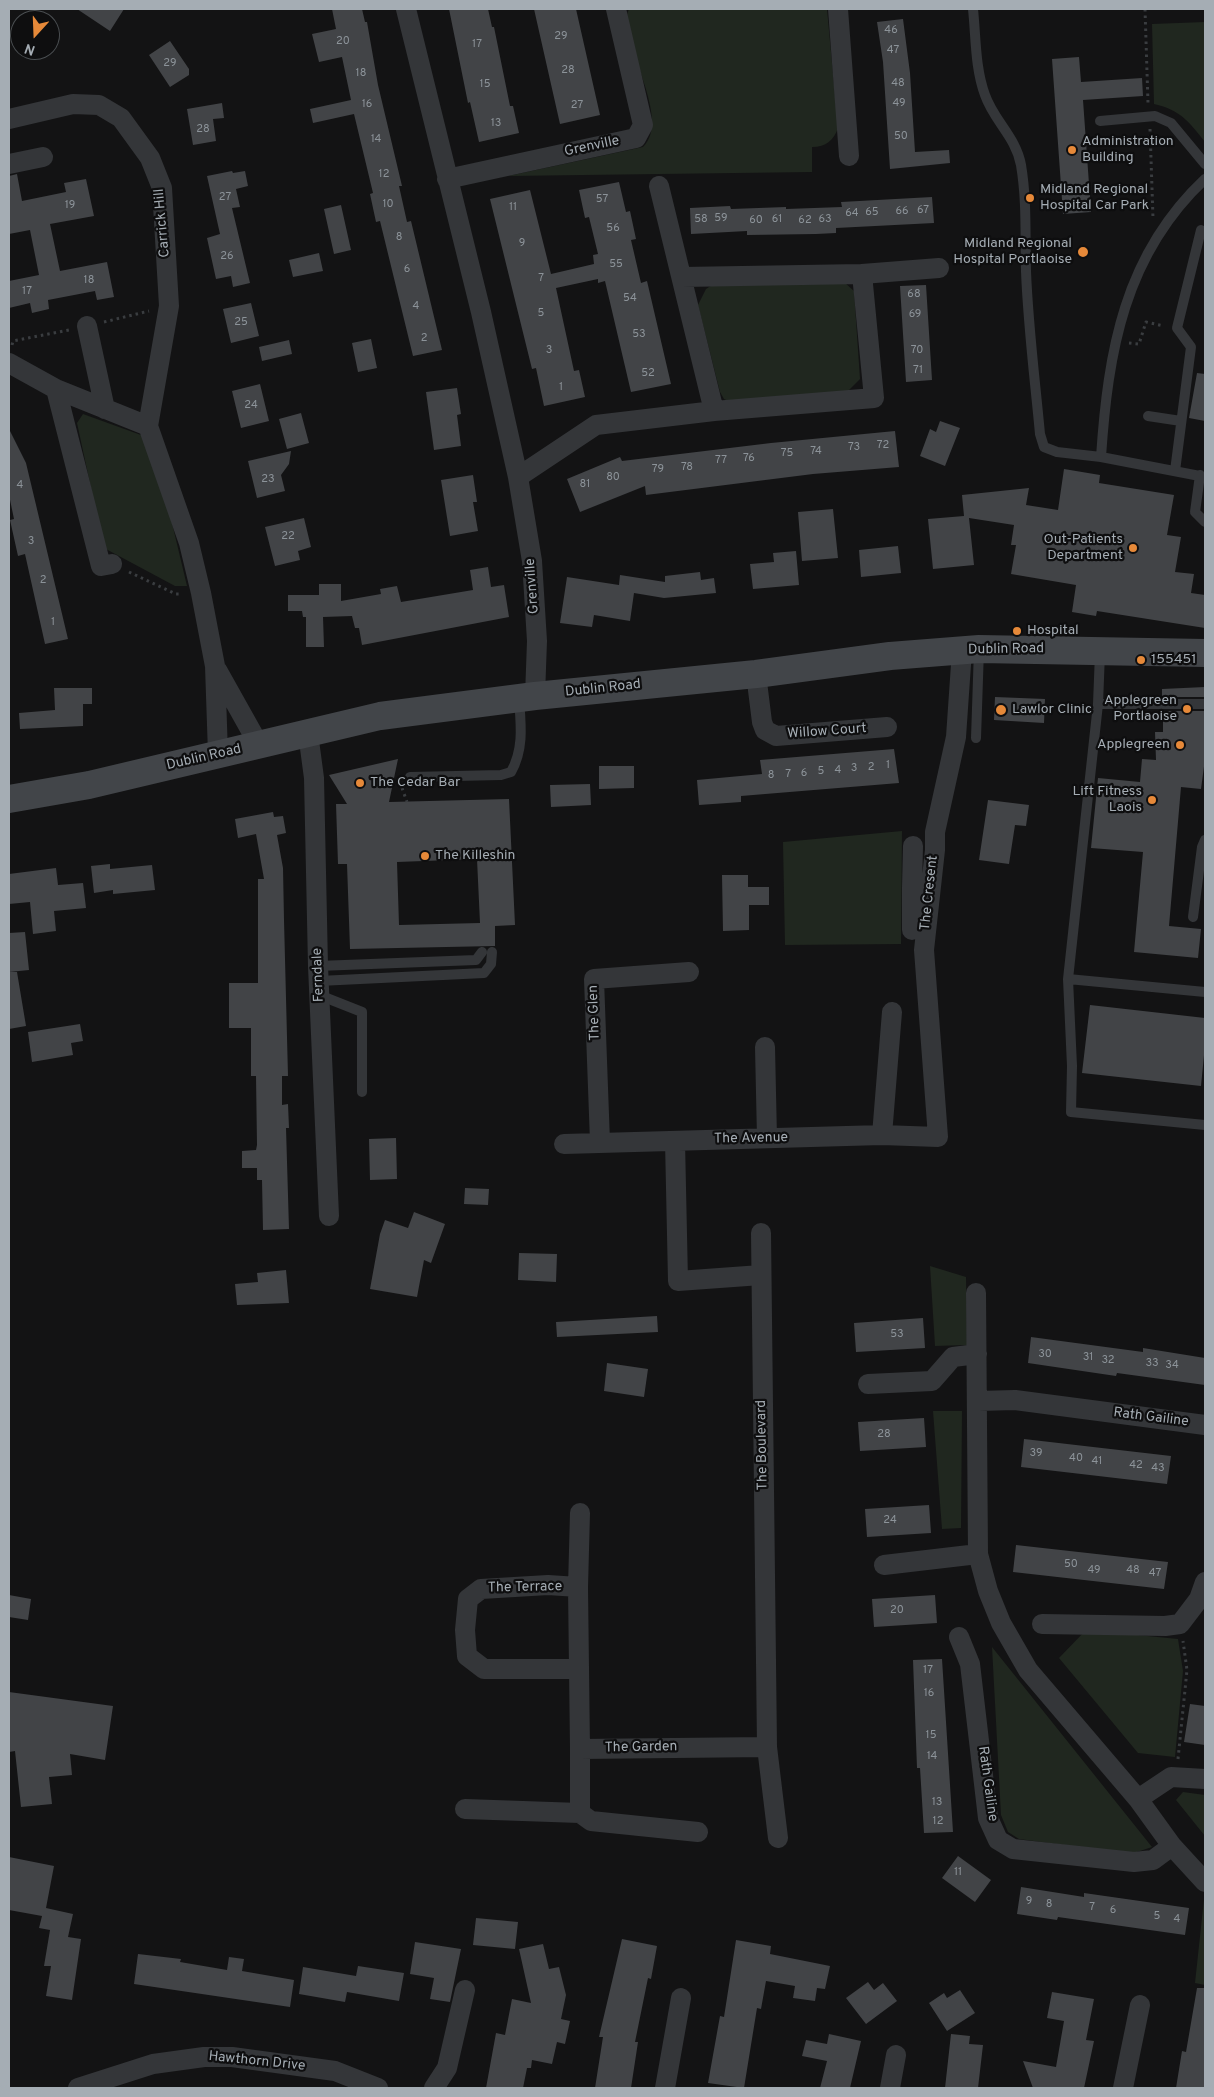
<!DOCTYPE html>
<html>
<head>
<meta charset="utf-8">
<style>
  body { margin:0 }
  #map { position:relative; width:1214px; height:2097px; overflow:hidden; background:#131314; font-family:Overpass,sans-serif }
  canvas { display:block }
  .frame { position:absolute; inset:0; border:10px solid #a5adb4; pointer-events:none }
  .north { position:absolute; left:10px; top:10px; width:50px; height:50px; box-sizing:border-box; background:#0e0e0f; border:1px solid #4a4e51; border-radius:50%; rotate:200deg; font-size:14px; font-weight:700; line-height:20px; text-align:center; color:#a5adb4 }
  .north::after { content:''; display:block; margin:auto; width:18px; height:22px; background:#e68939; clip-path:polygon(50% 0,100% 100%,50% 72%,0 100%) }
</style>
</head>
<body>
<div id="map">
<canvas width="1214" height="2097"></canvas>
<div class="frame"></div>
<div class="north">N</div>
</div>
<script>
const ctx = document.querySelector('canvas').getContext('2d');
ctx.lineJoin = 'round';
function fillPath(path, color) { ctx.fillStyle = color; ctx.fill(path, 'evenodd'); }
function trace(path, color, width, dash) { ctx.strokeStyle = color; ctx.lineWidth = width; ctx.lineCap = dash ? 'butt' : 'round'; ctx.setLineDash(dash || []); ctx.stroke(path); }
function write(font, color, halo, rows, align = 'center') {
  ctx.font = font + ' Overpass,sans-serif'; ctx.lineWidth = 4.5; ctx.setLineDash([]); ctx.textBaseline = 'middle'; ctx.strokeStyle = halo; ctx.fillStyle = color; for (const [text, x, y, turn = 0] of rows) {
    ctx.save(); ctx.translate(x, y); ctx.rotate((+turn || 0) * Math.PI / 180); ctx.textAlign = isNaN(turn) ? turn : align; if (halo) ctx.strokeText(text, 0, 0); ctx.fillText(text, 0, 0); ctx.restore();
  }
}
fillPath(new Path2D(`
  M629,9h198l11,119c-4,12 -12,19 -26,19v25l-304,4 135,-29c31,-29 -28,-110 -14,-138z
  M1205,22v120c-16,-20 -24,-32 -51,-38l-2,-80z
  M844,282l10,9 6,88 -12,12 -116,12 -8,-4 -4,-7 -22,-87 8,-16 9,-6z
  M83,414l69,25 35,147h-12l-71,-38 -27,-125z
  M902,831l-1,113 -116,1 -2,-103z
  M930,1266l36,11 1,68 -32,1z
  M933,1411h29l-1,117 -19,1z
  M1086,1630l92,9 5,32 -8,86 -37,-4 -79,-95z
  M992,1647l160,200 -21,7 -112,-15 -11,-7 -7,-17z
  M1183,1792l22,3v41l-29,-36z
  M1204,1899l1,1v85l-10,-2z`), '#20271f');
fillPath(new Path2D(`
  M77,9h47l-14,22z
  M332,9h30l3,13h2l11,63 24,101h-3l8,36 4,-1 31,129 -29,6 -33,-135 -4,1 -6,-28 3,-1 -19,-79 -41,9 -3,-14 41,-9 -9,-43 -23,5 -7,-28 24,-5z
  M449,9h39l4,18h2l16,79h3l6,27 -40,9 -9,-40 -2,1z
  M534,9h42l24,106 -40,9z
  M903,19l7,54 5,79 34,-2 1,13 -60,6 -7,-107 -6,-40z
  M170,41l19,28v6l-19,12 -21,-32z
  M1079,57l2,25 61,-4 1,18 -60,4 8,112 -28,2 -11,-155z
  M222,103l2,15 -11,1 3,22 -23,4 -6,-36z
  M232,171l1,2 12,-2 3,15 -12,3 4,18 -8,1 18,75 -17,4 -2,-11 -15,3 -9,-41 13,-4 -13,-58z
  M17,174l5,27 44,-9 -2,-9 22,-4 8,37 -44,8 10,47 47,-9 7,35 -17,3 -2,-9 -47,9 1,9 -17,4 -2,-10 -21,5v-27l30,-6 -9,-45 -21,4v-58z
  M619,182l7,30 4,-1 6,28 -5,1 10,43 6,-2 24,103 -40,8 -26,-111 -7,2v-4l-42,9 18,83 5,-1 6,27 -41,9 -8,-38 -4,1 -42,-170 40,-9 21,84 43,-10 -1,-9 5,-1 -9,-37 -4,1 -6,-28z
  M932,197l2,26 -98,5v5l-20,1 -69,1v-4l-56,3 -1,-26 40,-2 1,3 55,-2v2l56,-2 -1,-5z
  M341,205l10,45 -17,4 -10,-45z
  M319,253l4,18 -30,6 -4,-17z
  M926,285l6,95 -26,2 -6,-96z
  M251,303l8,33 -28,7 -8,-34z
  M371,339l6,29 -19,4 -6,-29z
  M289,340l3,14 -30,7 -3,-14z
  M1197,373l8,1v47l-16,-3z
  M260,384l9,37 -28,7 -9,-37z
  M457,388l4,26 -4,1 4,31 -27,4 -8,-58z
  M301,413l8,30 -22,6 -8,-30z
  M940,421l20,7 -15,38 -25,-10 10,-27 6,3z
  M9,429l17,34 42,176 -23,5 -20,-90 -7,2 -8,-36 4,-1 -5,-24z
  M895,431l4,36 -86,7 -167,21 -1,-9 -65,26 -13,-33 53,-22 2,4 149,-18z
  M291,451l-2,13 -8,11 4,16 -28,7 -9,-37z
  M1064,469l36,6 -1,8 75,12 -7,40 14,2 -6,35 19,2 -3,19 14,2v33l-108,-17 -1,5 -24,-4 4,-27 -65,-11 5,-29h-5l3,-20 -45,-7 5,47 -41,4 -5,-50 36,-3 -2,-21 67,-7 -3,17 32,5z
  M473,475l4,27h-4l5,29 -28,5 -9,-56z
  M833,509l5,49 -36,3 -4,-49z
  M304,518l7,29 -13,4 2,9 -25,6 -10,-39z
  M898,546l3,27 -40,4 -2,-27z
  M796,551l3,34 -46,4 -3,-25 24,-2 -1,-9z
  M488,567l3,20 13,-2 5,32 -147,28 -3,-17h-4l-3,-12 -29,1 1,30h-18v-30h-3l-1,-6h-14v-16h31v-11h22v17l40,-7 -1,-5 17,-3 4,16 72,-12 -3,-20z
  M700,572l1,8 13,-2 2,15 -52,5 -30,-5 -4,28 -36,-6 -2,12 -32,-4 7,-46 52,8 1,-10 45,7v-6z
  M1205,687v10h-43v-8z
  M54,688h38v16h-9v22l-63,3 -1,-16 36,-3z
  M995,697l50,2 -1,24 -50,-3z
  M1163,711h42v48l-4,30 -20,-2 -12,139 32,3 -3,29 -64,-6 9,-100 -52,-4 7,-70 42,4 2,-23 14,1 -1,-28h8z
  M894,749l5,34 -158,13v6l-42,3 -2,-25 65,-6 -2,-14z
  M398,759l-9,43 120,-3 6,126 -20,1v20l-145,3 -3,-85h-9l-2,-60h11l-18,-29zM477,859l3,64 -81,2 -2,-63z
  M599,766h35v22l-35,1z
  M590,784l1,21 -40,2 -1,-22z
  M988,800l41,5 -3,21 -11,-1 -6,39 -30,-4z
  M273,812l1,5 9,-1 3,17 -9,2 6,33 1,52 4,156h-6v29l6,-1 1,24h-3l3,101 -26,1 -1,-50h-5v-12h-15v-17l14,-1 1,-5 -1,-69h-5v-48h-22v-45h29v-104h6l-8,-45 -18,4 -3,-19z
  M110,864v5l42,-4 3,25 -42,4v-4l-19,3 -3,-27z
  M56,868l2,17 25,-2 3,25 -32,3 2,20 -23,3 -3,-32 -21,2v-30z
  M722,875h26v12h21v18h-20v25l-26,1z
  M25,932l4,38 -20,2v-39z
  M9,972h8l9,54 -17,3z
  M1090,1005l115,13v27l-4,41 -119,-13z
  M80,1024l3,17 -12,2 2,12 -41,7 -4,-30z
  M396,1138l1,41 -27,1 -1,-41z
  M465,1188l24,1 -1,16 -24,-1z
  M414,1212l31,12 -14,39 -7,-3 -7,37 -47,-8 10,-55 5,-14 23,8z
  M519,1253l38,1 -1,28 -38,-2z
  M286,1270l3,33 -52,2 -2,-21 23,-2 -1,-9z
  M657,1316l1,16 -101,5 -1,-15z
  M923,1318l2,30 -69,4 -2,-29z
  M1031,1337l112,15v-4l62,10v27l-88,-12 -1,3 -88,-13z
  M607,1363l41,6 -4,28 -40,-6z
  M924,1418l2,29 -66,4 -2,-29z
  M1024,1439l147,17 -4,28 -146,-17z
  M929,1505l2,28 -64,4 -2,-28z
  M1016,1545l152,17 -4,27 -151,-17z
  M9,1595l22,4 -3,21 -19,-3z
  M935,1595l2,28 -63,4 -2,-28z
  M942,1659l11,173 -29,1 -4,-65h-3l-4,-108z
  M9,1692l104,14 -8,54 -35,-6 2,21 -23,2 3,27 -31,3 -6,-56 -6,1z
  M1190,1704l15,2v39l-21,-3z
  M958,1856l33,24 -16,22 -33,-24z
  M9,1857l45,9 -8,42 27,6 -5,23 13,2 -9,61 -26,-4 5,-30h-7l6,-36 -11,-2 3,-12 -33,-6z
  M1021,1887l63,10v-4l105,15 -4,27 -127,-18 -1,3 -40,-6z
  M476,1918l42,4 -3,27 -42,-4z
  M622,1939l35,7 -6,33 -3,-1 -13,64h3l-7,46h-36l8,-51h-4z
  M736,1940l35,6 -1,8 60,12 -5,23 -8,-1 -2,13 -22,-3 2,-12 -29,-5 -5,28 -4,-1 -13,80 -36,-5 12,-67 4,1z
  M415,1942l46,7 -11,53 -20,-3 4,-21 -24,-4z
  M543,1944l6,25 10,-2 7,28 -5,24 9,2 -5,23 -8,-2 -5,22 -20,-4 -1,8h-4l-4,20h-37l10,-55 9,2 7,-36 19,4 -12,-54z
  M138,1954l43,5 -1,3 47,8 2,-13 15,2 -2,12 52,9 -4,27 -156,-23z
  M358,1966l46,7 -5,28 -52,-9 -2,10 -46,-8 4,-27 53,9z
  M868,1982l6,8 9,-7 14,18 -31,23 -20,-26z
  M1197,1988h8v100h-29l6,-37 4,1z
  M960,1990l15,23 -28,18 -18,-28 15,-10 3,5z
  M1052,1992l42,7 -8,41 8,1 -10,47h-51l-10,-27 33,6 8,-46 -17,-3z
  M829,2034l32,7 -11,47h-30l7,-27 -25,-5 4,-16 21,4z
  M951,2034l19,2 -1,8 14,1 -5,43h-33z`), '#424447');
trace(new Path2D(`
  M1145,9l3,94
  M1150,129l3,89
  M104,322l45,-11
  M1129,343l10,1 7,-22 18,4
  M12,345l1,-4 56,-11
  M129,572l47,22h6
  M402,788l5,14
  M1178,1759l9,-89 -4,-29`), '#3a3d40', 3, [2.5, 4]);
trace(new Path2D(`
  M973,9c3,28 2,59 12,86 9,26 31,42 36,70 6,36 4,70 5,106 2,54 9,109 14,163l4,13 13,5 44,5
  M1100,121l55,-5 16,7 34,41
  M1205,179c-81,76 -97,173 -104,278l104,20
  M1148,416l33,5
  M1175,471l16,-124 -14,-19 24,-98
  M1200,475l-5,37 10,10
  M1100,653l-2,51h107
  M1098,704l-30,275 4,87 -1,46 134,13
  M976,738l3,-89
  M410,777l91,-2 10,-3c13,-23 10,-47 8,-73
  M1193,917l9,-70 3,-7
  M318,966l158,-6 6,-8
  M1068,979l137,13
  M319,981l165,-8 7,-9 1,-12
  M319,995l43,17v80`), '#343639', 10);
trace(new Path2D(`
  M406,9l75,303 37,165 14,84 5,80 -2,55
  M838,9l11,147
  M9,119l64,-15 26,1 22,13 29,40 12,30 7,118 -21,120 41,117 12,50 14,73 3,88
  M9,164l34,-7
  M447,179l189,-41 7,-13 -27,-116
  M659,186l55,225
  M682,277l180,-3 77,-6
  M87,326l18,83
  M9,363l47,26 92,37
  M56,389l45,177 11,-2
  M518,477l78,-52 118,-14 160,-13 -12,-124
  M217,670l42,75
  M756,674l6,48 3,8 11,6 111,-9
  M308,733l6,45 4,188 11,250
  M912,888l1,-42
  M912,930v-42l18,2
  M765,1047l2,91
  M882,1135l10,-123
  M675,1141l3,140 83,-6
  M600,1142l-6,-163 95,-7
  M564,1144l318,-9 56,2 -14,-187 11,-100v-18l21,-95 6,-87
  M761,1233l6,514 11,91
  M976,1293l2,261 10,37 13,32 27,47 110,129 34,47 33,36
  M868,1384l64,-3 21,-24 24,-3
  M978,1401l37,-1 190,25
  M580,1513l-2,74 2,162
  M884,1565l94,-11
  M578,1587l-30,-2 -67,4 -13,10 -3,31 2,26 17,13h94
  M1042,1624l123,2 15,-2 19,-25 6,-17
  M959,1637l11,27 18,154 10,22 15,9 121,13 19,-2 19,-14
  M1138,1799l33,-22 34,2
  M465,1809l115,4
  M698,1832l-107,-11 -11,-8v-64l187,-2
  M78,2088l75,-24 51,-7h28l103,14 43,17
  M434,2088l13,-20 18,-78
  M665,2088l16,-90
  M890,2088l6,-33
  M1123,2088l17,-83`), '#343639', 20);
trace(new Path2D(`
  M9,799l80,-14 291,-69 155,-20 221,-22 134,-18 89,-7 226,4`), '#424549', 28);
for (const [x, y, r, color] of [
  [1072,150,5,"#e68939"],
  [1030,198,5,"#e68939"],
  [1083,252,6,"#e68939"],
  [1133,548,5,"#e68939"],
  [1017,631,5,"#e68939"],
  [1141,660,5,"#e68939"],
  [1187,709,5,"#e68939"],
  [1001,710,6,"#e68939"],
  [1180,745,5,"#e68939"],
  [360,783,5,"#e68939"],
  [1152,800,5,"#e68939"],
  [425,856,5,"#e68939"]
]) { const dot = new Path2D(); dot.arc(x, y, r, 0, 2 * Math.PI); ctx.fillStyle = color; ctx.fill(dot); trace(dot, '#0e0e0f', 2); }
write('11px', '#8c9399', null, [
  ["46",891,31],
  ["29",561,37],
  ["20",343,42],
  ["17",477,45],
  ["47",893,51],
  ["29",170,64],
  ["28",568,71],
  ["18",361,74],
  ["48",898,84],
  ["15",485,85],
  ["49",899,104],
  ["16",367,105],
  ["27",577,106],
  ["13",496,124],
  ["28",203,130],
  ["50",901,137],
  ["14",376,140],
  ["12",384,175],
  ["27",225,198],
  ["57",602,200],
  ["10",388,205],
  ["19",70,206],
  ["11",513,208],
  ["67",923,211],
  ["66",902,212],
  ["65",872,213],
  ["64",852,214],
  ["59",721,219],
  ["58",701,220],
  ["61",777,220],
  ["63",825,220],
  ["60",756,221],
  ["62",805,221],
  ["56",613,229],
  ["8",399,238],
  ["9",522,244],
  ["26",227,257],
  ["55",616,265],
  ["6",407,270],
  ["7",541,279],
  ["18",89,281],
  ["17",27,292],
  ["68",914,295],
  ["54",630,299],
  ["4",416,307],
  ["5",541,314],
  ["69",915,315],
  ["25",241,323],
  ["53",639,335],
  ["2",424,339],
  ["3",549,351],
  ["70",917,351],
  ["71",918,371],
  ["52",648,374],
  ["1",561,388],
  ["24",251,406],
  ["72",883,446],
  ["73",854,448],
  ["74",816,452],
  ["75",787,454],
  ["76",749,459],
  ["77",721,461],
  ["78",687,468],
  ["79",658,470],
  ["80",613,478],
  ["23",268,480],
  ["81",585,485],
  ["4",20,486],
  ["22",288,537],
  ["3",31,542],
  ["2",43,581],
  ["1",53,623],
  ["1",888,766],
  ["2",871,768],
  ["3",854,769],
  ["4",838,771],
  ["5",821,772],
  ["6",804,774],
  ["7",788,775],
  ["8",771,776],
  ["53",897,1335],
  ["30",1045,1355],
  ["31",1088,1358],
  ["32",1108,1361],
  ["33",1152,1364],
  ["34",1172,1366],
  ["28",884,1435],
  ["39",1036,1454],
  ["40",1076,1459],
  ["41",1097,1462],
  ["42",1136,1466],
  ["43",1158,1469],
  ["24",890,1521],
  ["50",1071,1565],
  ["49",1094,1571],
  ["48",1133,1571],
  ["47",1155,1574],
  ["20",897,1611],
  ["17",928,1671],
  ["16",929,1694],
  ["15",931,1736],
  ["14",932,1757],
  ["13",937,1803],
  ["12",938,1822],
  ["11",958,1873],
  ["9",1029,1902],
  ["8",1049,1905],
  ["7",1092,1908],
  ["6",1113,1911],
  ["5",1157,1917],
  ["4",1177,1920]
]);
write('14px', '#a5adb4', '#0e0e0f', [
  ["Administration",1082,142],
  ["Building",1082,158],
  ["Midland Regional",1040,190],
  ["Hospital Car Park",1040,206],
  ["Midland Regional",1072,244,"right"],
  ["Hospital Portlaoise",1072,260,"right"],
  ["Out-Patients",1123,540,"right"],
  ["Department",1123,556,"right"],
  ["Hospital",1027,631],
  ["155451",1151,660],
  ["Applegreen",1177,701,"right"],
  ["Portlaoise",1177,717,"right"],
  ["Lawlor Clinic",1012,710],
  ["Applegreen",1170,745,"right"],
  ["The Cedar Bar",370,783],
  ["Lift Fitness",1142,792,"right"],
  ["Laois",1142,808,"right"],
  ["The Killeshin",435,856]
], 'left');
write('14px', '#a5adb4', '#0e0e0f', [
  ["Grenville",592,147,-12],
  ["Carrick Hill",163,223,-95],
  ["Grenville",533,586,-94],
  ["Dublin Road",1006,650,-1],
  ["Dublin Road",603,689,-6],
  ["Willow Court",827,732,-4],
  ["Dublin Road",204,758,-13],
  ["The Cresent",930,893,-84],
  ["Ferndale",319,975,-92],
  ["The Glen",595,1013,-92],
  ["The Avenue",751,1139,-1],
  ["Rath Gailine",1151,1418,7],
  ["The Boulevard",763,1445,-91],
  ["The Terrace",525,1588,-1],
  ["The Garden",641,1748,-1],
  ["Rath Gailine",987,1784,82],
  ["Hawthorn Drive",257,2062,6]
]);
</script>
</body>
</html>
